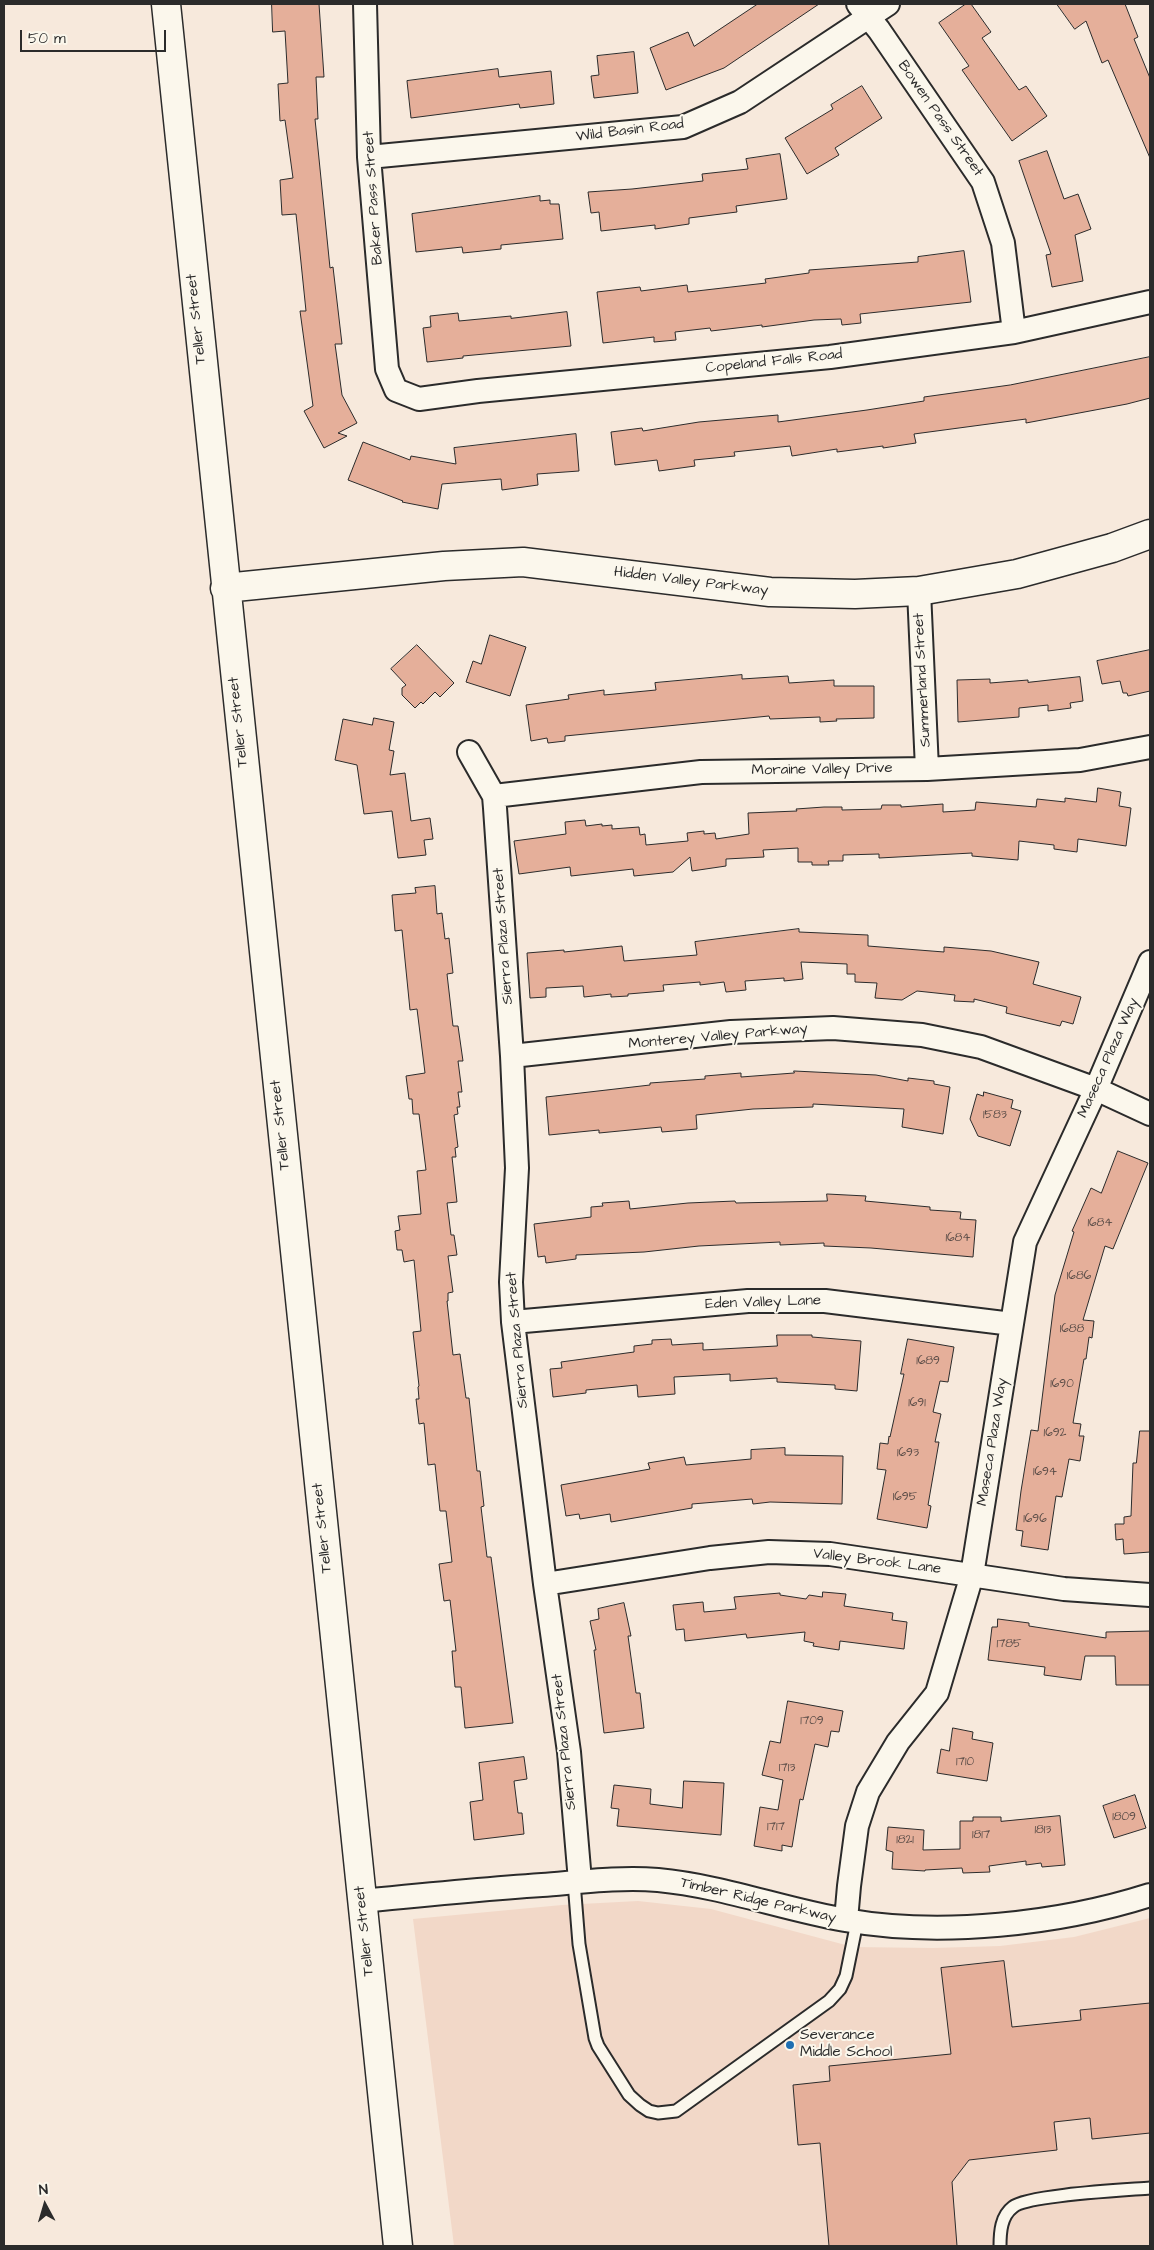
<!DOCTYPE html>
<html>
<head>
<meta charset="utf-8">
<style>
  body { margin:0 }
  #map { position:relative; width:1154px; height:2250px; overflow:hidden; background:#f7e9dc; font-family:"Architects Daughter",sans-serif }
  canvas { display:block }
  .frame { position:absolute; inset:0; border:5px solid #2b2b2b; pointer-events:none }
  .north { position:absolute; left:20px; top:2180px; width:50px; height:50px; -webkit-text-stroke:4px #fbf7ec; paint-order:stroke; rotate:354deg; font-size:14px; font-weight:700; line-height:20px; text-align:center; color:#2b2b2b }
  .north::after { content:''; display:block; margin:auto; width:18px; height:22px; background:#2b2b2b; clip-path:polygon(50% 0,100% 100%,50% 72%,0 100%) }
  .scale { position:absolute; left:20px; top:30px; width:146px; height:22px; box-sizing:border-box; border:2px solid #2b2b2b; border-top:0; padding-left:6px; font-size:15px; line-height:18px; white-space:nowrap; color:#2b2b2b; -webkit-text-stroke:4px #fbf7ec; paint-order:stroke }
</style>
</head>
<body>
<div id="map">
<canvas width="1154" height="2250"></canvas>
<div class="frame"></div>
<div class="north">N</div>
<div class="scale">50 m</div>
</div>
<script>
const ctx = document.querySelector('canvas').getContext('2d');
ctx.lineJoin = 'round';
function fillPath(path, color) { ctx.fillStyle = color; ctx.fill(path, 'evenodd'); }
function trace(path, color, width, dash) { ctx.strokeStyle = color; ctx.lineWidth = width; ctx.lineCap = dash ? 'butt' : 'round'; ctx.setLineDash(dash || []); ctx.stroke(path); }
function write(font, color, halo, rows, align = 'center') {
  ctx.font = font + ' "Architects Daughter",sans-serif'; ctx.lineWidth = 4; ctx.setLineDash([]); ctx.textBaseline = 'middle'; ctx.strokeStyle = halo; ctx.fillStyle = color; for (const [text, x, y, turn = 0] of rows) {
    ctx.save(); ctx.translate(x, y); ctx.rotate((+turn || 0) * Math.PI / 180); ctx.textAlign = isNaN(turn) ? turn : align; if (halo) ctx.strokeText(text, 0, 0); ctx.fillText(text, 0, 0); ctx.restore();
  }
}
fillPath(new Path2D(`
  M638,1901l73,8 142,38 80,1 67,-2 74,-9 76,-19v328h-696l-41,-327 149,-14z`), '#f2d8c8');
const building = new Path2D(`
  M272,4h47l5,73h-8l2,42h-3l15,149 3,-1 9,77h-7l7,51 15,28 -19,10 9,3 -23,12 -20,-37 9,-5 -13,-95h6l-10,-97 -14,1 -2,-35 13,-2 -8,-58 -5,1 -2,-37 10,-1 -3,-52 -12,1z
  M758,4h61l-95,64 -58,22 -16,-42 38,-16 6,14z
  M966,4h5l20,28 -9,6 37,52 7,-4 21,30 -35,25 -50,-71 7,-4 -30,-43z
  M1057,4h68l13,33 -4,2 16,39v80l-42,-98 -6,3 -16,-42 -11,8z
  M634,52l4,41 -44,5 -3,-22 8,-1 -2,-19z
  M498,69l1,8 52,-6 3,33 -34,4 -1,-4 -108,14 -4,-37z
  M862,86l20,32 -47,30 4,7 -32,19 -22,-36 48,-29 -2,-4z
  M1047,151l17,48 14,-5 13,35 -16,6 8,46 -31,6 -6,-32 5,-1 -32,-93z
  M780,154l7,45 -51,7 1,6 -48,6v6l-34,5v-4l-54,6 -2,-19 -8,1 -3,-21 44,-3 71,-8 -1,-7 46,-5 -2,-10z
  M540,196v5l10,-1v4h9l4,35 -62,6v4l-38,4 -1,-6 -46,5 -4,-38z
  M964,251l7,51 -111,12 1,9 -19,2 -1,-6 -27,1 -52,7v-2l-51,6 -1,-3 -35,4 1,8 -22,2v-5l-51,6 -6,-51 43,-5 1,4 46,-6 1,7 78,-9 -1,-4 44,-6v-3l109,-8v-5z
  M567,312l4,34 -108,10v2l-36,4 -4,-34 8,-1 -1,-11 28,-3 1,8 52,-5v2z
  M1150,357v41l-23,6 -101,19v-4l-112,15 2,9 -33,5v-2l-46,6v-3l-45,7 -2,-10 -56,6 1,4 -41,4 1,6 -36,5 -2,-11 -42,5 -4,-33 31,-4 1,3 56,-9 79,-7v7l89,-12 57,-9v-4l86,-12z
  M576,434l3,37 -42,3 1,11 -36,5 -1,-11 -59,5 -4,25 -36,-7 1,-1 -55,-21 15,-38 47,18 1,-4 45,8 -2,-16z
  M490,635l36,12 -16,49 -44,-14 7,-21 8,3z
  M417,645l37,38 -14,14 -5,-5 -12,12 -2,-2 -6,6 -13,-13v-7l4,-3 -15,-16z
  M1150,650v41l-22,5 -1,-3h-4l-3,-12 -18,3 -5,-23z
  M742,675v4l46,-3 1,7 45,-3v6h40v32l-38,1 1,2 -17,1v-5l-50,2 -1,-3 -204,20v5l-17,2 -1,-5 -16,3 -5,-36 43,-6 -1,-4 36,-5v5l52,-5 -1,-7z
  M1080,677l3,24 -13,2 1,5 -23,3v-6l-29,3v9l-61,5 -1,-42 33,-1v4l38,-3v2z
  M374,718l20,4 -5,28 5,1 -4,24 15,-2 6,48 19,-3 3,21 -9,1 2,15 -28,3 -6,-47 -28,3 -7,-49 -22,-5 8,-41 29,6z
  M1098,788l23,4 -2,14 12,2 -5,38 -48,-7 -1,13 -23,-3v-4l-35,-4 -1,19 -46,-4v-3l-93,5v-4l-36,1v6h-15l1,4h-17v-3h-14v-14l-35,2 1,7 -38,2v7l-34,5 -2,-14 -17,15 -39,4 -1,-7 -62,7 -1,-9 -51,7 -5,-33 52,-7 -1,-12 20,-2 1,6 16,-2v2l10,-1v4l27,-2 1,8 5,-1 1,11 42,-4 -1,-8 17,-2v3l11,-1 1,6 33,-5 -1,-21 49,-2 -1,-2 28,-2h18v3l39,-1 1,-4h19v2l42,-3v8l32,-2 1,-8 60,5 1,-8 28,3v-4l31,4z
  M435,886l2,28 5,-1 3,26 4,-1 4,35 -6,1 6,52h5l5,35h-5l4,31h-4l2,15h-3l1,7 -4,1 4,32 -3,1 1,9h-4l5,45 -10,1 4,32h3l3,20 -9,1 5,36 -5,1v8h-1l6,54 7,-1 6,44h3l8,73h3l4,35 -3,1 6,50h4l22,166 -48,5 -4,-41h-6l-3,-36h4l-6,-51 -6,1 -5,-37 13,-2 -6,-51h-6l-5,-47 -7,1 -4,-42 -5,1 -3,-25h3l-1,-12 1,-1 -6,-54 8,-1 -7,-71 -10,2 -2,-12h-5l-2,-19 5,-1 -2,-14 23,-2 -4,-43 9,-1 -7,-56h-6l-1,-15h-3l-3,-23 19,-3 -8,-64 -7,1 -8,-80 -7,1 -3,-36 24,-2 -1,-5z
  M799,929v3l69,3v11l76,6v-5l47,4 48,11 -6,22 48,13 -8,27 -11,-3 -2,5 -54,-13 1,-6 -33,-8v3l-20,-1 1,-6 -38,-4 -15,9 -27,-2 2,-15 -22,-1v-8h-8v-10l-46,-2 2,17 -19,2v-3l-39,3 1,9 -20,2 -2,-10 -24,3v-3l-37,3 1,6 -36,3v2l-17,1v-3l-27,3 -1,-11 -37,2v9l-16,1 -3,-45 37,-3v2l58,-6 2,15 73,-6 -2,-13z
  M794,1071l82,4 32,6v-3l26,3v3l16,3 -7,47 -41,-7 2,-18 -91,-5v3l-60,2 -57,6 1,14 -35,3 -1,-5 -62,6v-3l-50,5 -3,-38 104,-12v-2l55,-4v-3l36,-3v4l53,-4z
  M984,1092l29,8 -2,8 10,3 -11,35 -32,-10 -8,-17 7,-25 6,2z
  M1118,1151l30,12 -35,86 -8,-3 -22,74 11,1 -2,17 -3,-1 -3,22h-2l-11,64 8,1 -2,12h5l-4,25 -11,-2 -7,38 -6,-1 -8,54 -27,-4 2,-15 -7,-1 5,-39 10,-61 7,1 17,-136 19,-63 -2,-1 19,-43 10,5z
  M827,1194l39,2 -1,5 65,6v3l31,2 -1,7 16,1 -3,37 -102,-9 -47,-2v-3l-44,2v-3l-81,4 -55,6 -68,3v4l-30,4 -1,-7 -7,1 -4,-33 57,-7v-10l12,-1 -1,-3 27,-2 1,8 58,-6 47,-2 1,2 91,-2z
  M777,1335h35v2l49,4 -4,50 -22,-2v-4l-58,-3v-4l-47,3v-7l-56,3 1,17 -37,3 -1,-12 -51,5v3l-33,4 -3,-28 12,-1 -1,-6 73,-10v-6l18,-2v-4l19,-1 1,6 31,-2v7l74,-4z
  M908,1339l46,8 -6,35 -8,-1 -7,31 8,2 -6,28h4l-11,63 3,1 -4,22 -50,-9 9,-49 -9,-1 3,-26 8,1 1,-8 1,1 14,-63h-3z
  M1140,1431h10v121l-26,2 -1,-15 -7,1 -1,-16h9v-7l7,-1 2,-53h3z
  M785,1448v7l58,1 -1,48 -72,-2 -17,2 -1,-5 -60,5v4l-81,14 -1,-8 -30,5 -1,-5 -13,2 -5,-31 89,-16 -2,-6 36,-6 2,8 65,-6v-9z
  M823,1592l23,2 -2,12 49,7 -1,7 15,2 -3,27 -64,-8 -1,9 -26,-4 1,-3 -10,-2 1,-9 -58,6 -1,-4 -61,7 -1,-12 -8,1 -3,-25 30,-3 1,10 32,-3 -2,-12 46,-4v2l26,4 3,-4 13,2z
  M624,1603l7,33h-3l8,57h4l4,35 -40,5 -10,-83h2l-6,-29 9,-2 -1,-10z
  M998,1619l31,4v3l77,12v-6l44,-1v54h-34l-1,-29h-30l-4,24 -37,-5 1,-8 -57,-7 4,-33h5z
  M788,1701l55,10 -4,21 -8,-1 -3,16 -13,-3 -12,56 -3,-1 -8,48 -10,-2v6l-28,-5 6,-39 18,3 5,-30 -21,-5 8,-34 10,2z
  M953,1728l20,4 -1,7 21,4 -6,38 -50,-8 4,-24 8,2z
  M524,1757l3,22 -13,2 4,32h4l2,21 -50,6 -4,-38 13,-2 -4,-37z
  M684,1781l40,2 -3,52 -104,-9 2,-17 -8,-1 3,-23 37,4 -1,15 32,4z
  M1135,1795l11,33 -32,10 -11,-32z
  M1060,1816l5,49 -23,2 -1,-4 -15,2v-4l-37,5 1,6 -27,1 -1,-5 -37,2v1l-33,-2 1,-17 -7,-2 2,-23 36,3 -1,20 37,-1v-28h13v-4h28v4z
  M1004,1961l8,66 69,-7 -1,-10 70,-7v130l-58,6 -2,-21 -36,4 3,28 -88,10 -17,22 5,64h-128l-9,-103 -22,2 -5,-60 37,-4 -1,-15 122,-12 -10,-86z`);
fillPath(building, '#e5af9a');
trace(building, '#2b2b2b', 1);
const lane = new Path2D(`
  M574,1882l5,62 16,94 3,8 31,49 11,10 9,6 9,2 18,-2 153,-110 11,-12 6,-13 11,-54
  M1000,2246c0,-14 1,-30 13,-39 14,-12 113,-17 137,-19`);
const street = new Path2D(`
  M365,4l4,153 18,212 9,21 23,9 59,-8 352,-34 184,-25 136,-30
  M858,4l21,26 104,152 20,61 11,89
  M369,157l314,-30 57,-25 148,-98
  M919,591l8,178
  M469,752l25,44 1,12 17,248 5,112 -6,114 2,40 32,262 24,168 11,129
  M494,796l207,-24 226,-3 153,-9 70,-13
  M512,1056l219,-24 102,-4 89,7 59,12 115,42 54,25
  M513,1322l235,-21h77l187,23
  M545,1584l165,-26 59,-6 61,2 234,35 86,6
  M362,1901c60,-6 120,-12 180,-16 39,-3 77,-8 116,-5 64,6 124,29 187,40 96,17 214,4 305,-25
  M846,1920l3,-34 8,-60 11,-34 30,-50 39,-49 35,-118 53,-333 71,-153 54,-127`);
const secondary = new Path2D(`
  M166,4l232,2242
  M225,588l219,-22 79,-4 247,30 85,2 64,-3 98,-17 95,-26 38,-14`);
trace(lane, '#2b2b2b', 15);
trace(street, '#2b2b2b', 26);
trace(secondary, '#2b2b2b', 31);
trace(lane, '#fbf7ec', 11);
trace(street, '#fbf7ec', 22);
trace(secondary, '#fbf7ec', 28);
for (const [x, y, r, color] of [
  [790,2045,5,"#1f6fb2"]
]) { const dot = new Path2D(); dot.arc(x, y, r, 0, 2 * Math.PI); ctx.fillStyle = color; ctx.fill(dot); trace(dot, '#fbf7ec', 2); }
write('12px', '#5a4c47', null, [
  ["1583",995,1115],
  ["1684",1100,1223],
  ["1684",958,1238],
  ["1686",1079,1276],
  ["1688",1072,1329],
  ["1689",928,1361],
  ["1690",1062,1384],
  ["1691",917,1403],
  ["1692",1055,1433],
  ["1693",908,1453],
  ["1694",1045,1472],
  ["1695",905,1497],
  ["1696",1035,1519],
  ["1785",1009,1644],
  ["1709",812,1721],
  ["1710",965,1762],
  ["1713",787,1768],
  ["1809",1124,1817],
  ["1717",776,1827],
  ["1813",1043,1830],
  ["1817",981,1835],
  ["1821",905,1840]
]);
write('15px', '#2b2b2b', '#fbf7ec', [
  ["Bowen Pass Street",940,119,55],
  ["Wild Basin Road",630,131,-7],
  ["Baker Pass Street",374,198,-94],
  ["Teller Street",197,319,-96],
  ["Copeland Falls Road",774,362,-6],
  ["Hidden Valley Parkway",691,582,7],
  ["Summerland Street",923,680,-93],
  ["Teller Street",239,722,-96],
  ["Moraine Valley Drive",822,770,-1],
  ["Sierra Plaza Street",504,936,-94],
  ["Monterey Valley Parkway",718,1037,-5],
  ["Maseca Plaza Way",1109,1058,-66],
  ["Teller Street",281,1125,-96],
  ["Eden Valley Lane",763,1303,-2],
  ["Sierra Plaza Street",518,1340,-95],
  ["Maseca Plaza Way",993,1442,-81],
  ["Teller Street",323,1528,-96],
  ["Valley Brook Lane",877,1562,7],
  ["Sierra Plaza Street",565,1742,-96],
  ["Timber Ridge Parkway",758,1901,13],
  ["Teller Street",365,1931,-96]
]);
write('15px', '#2b2b2b', '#fbf7ec', [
  ["Severance",800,2036],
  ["Middle School",800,2053]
], 'left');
</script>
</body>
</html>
